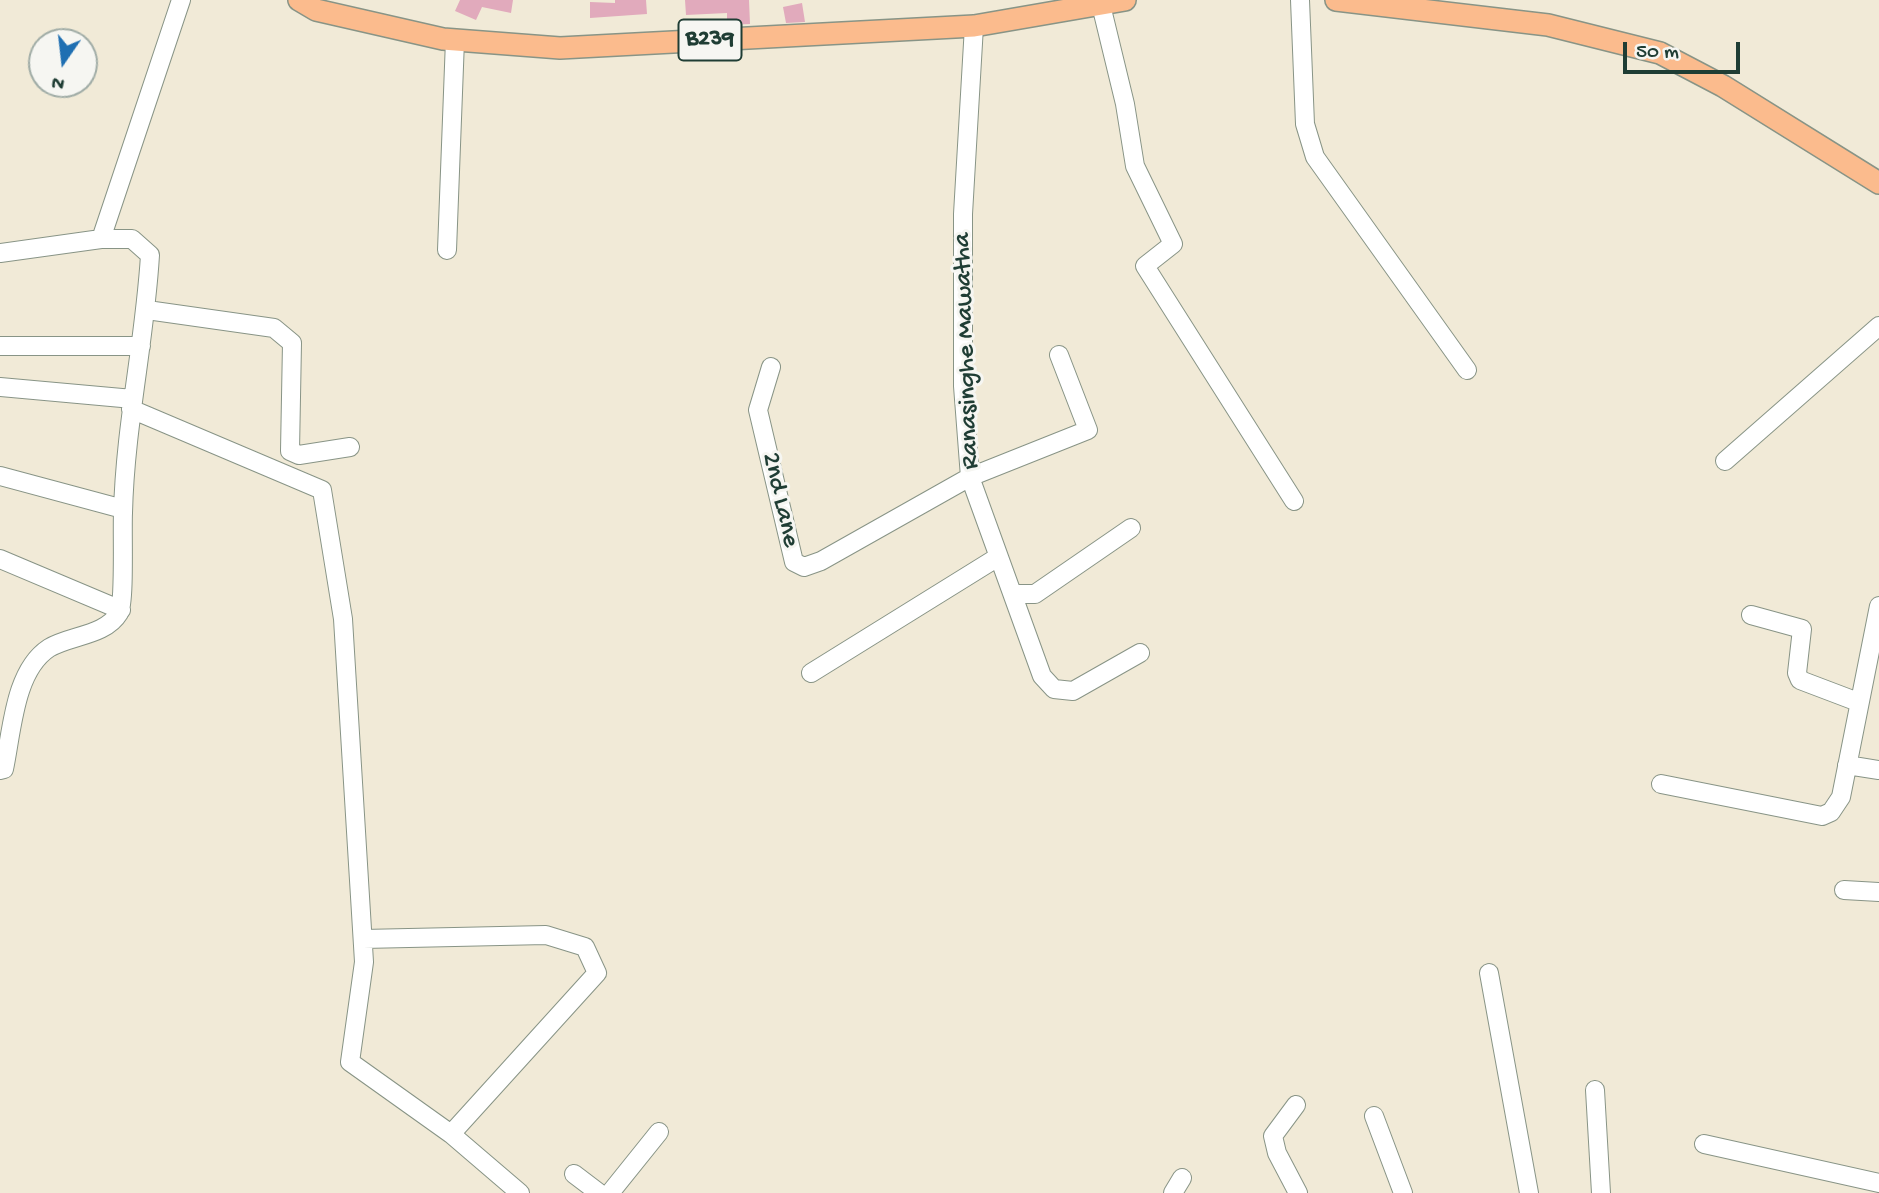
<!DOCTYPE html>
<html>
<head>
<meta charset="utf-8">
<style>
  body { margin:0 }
  #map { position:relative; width:1879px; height:1193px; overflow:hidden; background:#f1ead7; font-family:"Gochi Hand",sans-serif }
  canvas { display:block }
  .north { position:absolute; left:28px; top:28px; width:70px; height:70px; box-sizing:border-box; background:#f6f6f2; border:2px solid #a0aca6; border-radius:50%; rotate:194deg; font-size:19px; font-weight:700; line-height:28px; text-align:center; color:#1f3d34 }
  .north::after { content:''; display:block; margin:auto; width:24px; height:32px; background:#1f6fb2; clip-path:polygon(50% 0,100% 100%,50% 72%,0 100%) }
  .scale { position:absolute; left:1623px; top:42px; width:117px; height:32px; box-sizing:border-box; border:4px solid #1f3d34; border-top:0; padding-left:9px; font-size:21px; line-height:24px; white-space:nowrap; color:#1f3d34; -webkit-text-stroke:5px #f6f6f2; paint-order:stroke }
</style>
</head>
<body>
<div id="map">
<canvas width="1879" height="1193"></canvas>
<div class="north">N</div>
<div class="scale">50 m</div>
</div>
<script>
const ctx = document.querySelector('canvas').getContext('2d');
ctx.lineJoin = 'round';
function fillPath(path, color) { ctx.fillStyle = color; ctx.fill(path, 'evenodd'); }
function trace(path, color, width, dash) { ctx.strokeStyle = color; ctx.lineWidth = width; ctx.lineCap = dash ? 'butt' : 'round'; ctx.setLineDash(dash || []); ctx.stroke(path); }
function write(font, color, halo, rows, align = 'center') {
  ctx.font = font + ' "Gochi Hand",sans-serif'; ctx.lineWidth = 6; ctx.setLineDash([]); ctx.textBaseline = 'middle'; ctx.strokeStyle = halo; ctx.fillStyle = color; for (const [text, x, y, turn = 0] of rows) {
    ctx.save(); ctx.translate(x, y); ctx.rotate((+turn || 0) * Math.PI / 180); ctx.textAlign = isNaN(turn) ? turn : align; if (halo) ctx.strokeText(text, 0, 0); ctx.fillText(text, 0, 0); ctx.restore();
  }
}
fillPath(new Path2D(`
  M460,0h53l-2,13 -29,-6 -6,13 -21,-9z
  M615,0h31l1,14 -57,4v-16l25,1z
  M685,0h64l1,24 -23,1v-12l-41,2z
  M802,3l3,19 -19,1 -3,-16z`), '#e1aabc');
const minor = new Path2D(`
  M1300,0l5,124 10,33 152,213
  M1101,5l24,99 10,62 38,78 -28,22 149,235
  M974,26l-11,188v172l7,91 72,199 12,13 19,2 67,-38
  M101,239l80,-239
  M447,250l8,-210
  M0,253l101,-14h31l18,16c-5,86 -25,171 -27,258 -1,18 2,88 -4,100 -14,23 -48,22 -70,35 -35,23 -37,84 -45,121l-4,1
  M147,310l127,18 18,15 -2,108 9,4 51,-8
  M0,346h141
  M771,367l-13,43 36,152 10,5 17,-6 149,-84 118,-47 -29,-75
  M0,387l133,12
  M131,409l191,81 21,129 21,343 -14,100 101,72 69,59
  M1725,461l154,-135
  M0,476l123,33
  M0,559l121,51
  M1013,594h22l96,-66
  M1751,615l51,14 -5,44 3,7 58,22
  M811,673l187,-116
  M1847,765l32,5
  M1661,784l161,32 9,-4 10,-15 38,-191
  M1844,890l35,2
  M363,939l183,-4 39,12 12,26 -146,161
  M1489,973l40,220
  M1595,1090l6,103
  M1296,1105l-23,31 4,17 21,40
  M1374,1116l29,77
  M1704,1144l175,39
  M574,1174l25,19
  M610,1193l49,-61
  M1173,1193l9,-15`);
const major = new Path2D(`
  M299,0l17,10 127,29 117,9 414,-22 151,-26
  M1336,0l212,25 112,28 63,33 156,97`);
trace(minor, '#889486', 20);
trace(major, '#889486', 24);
trace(minor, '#fff', 18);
trace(major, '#fbbb8d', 21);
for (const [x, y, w] of [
  [710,40,63]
]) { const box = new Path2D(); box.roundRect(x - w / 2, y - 20.5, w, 41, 5); ctx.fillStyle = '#f6f6f2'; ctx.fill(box); trace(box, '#1f3d34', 2); }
write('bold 24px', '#1f3d34', null, [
  ["B239",710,40]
]);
write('26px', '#1f3d34', '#f6f6f2', [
  ["Ranasinghe Mawatha",968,351,-92],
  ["2nd Lane",779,500,77]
]);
</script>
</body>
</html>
